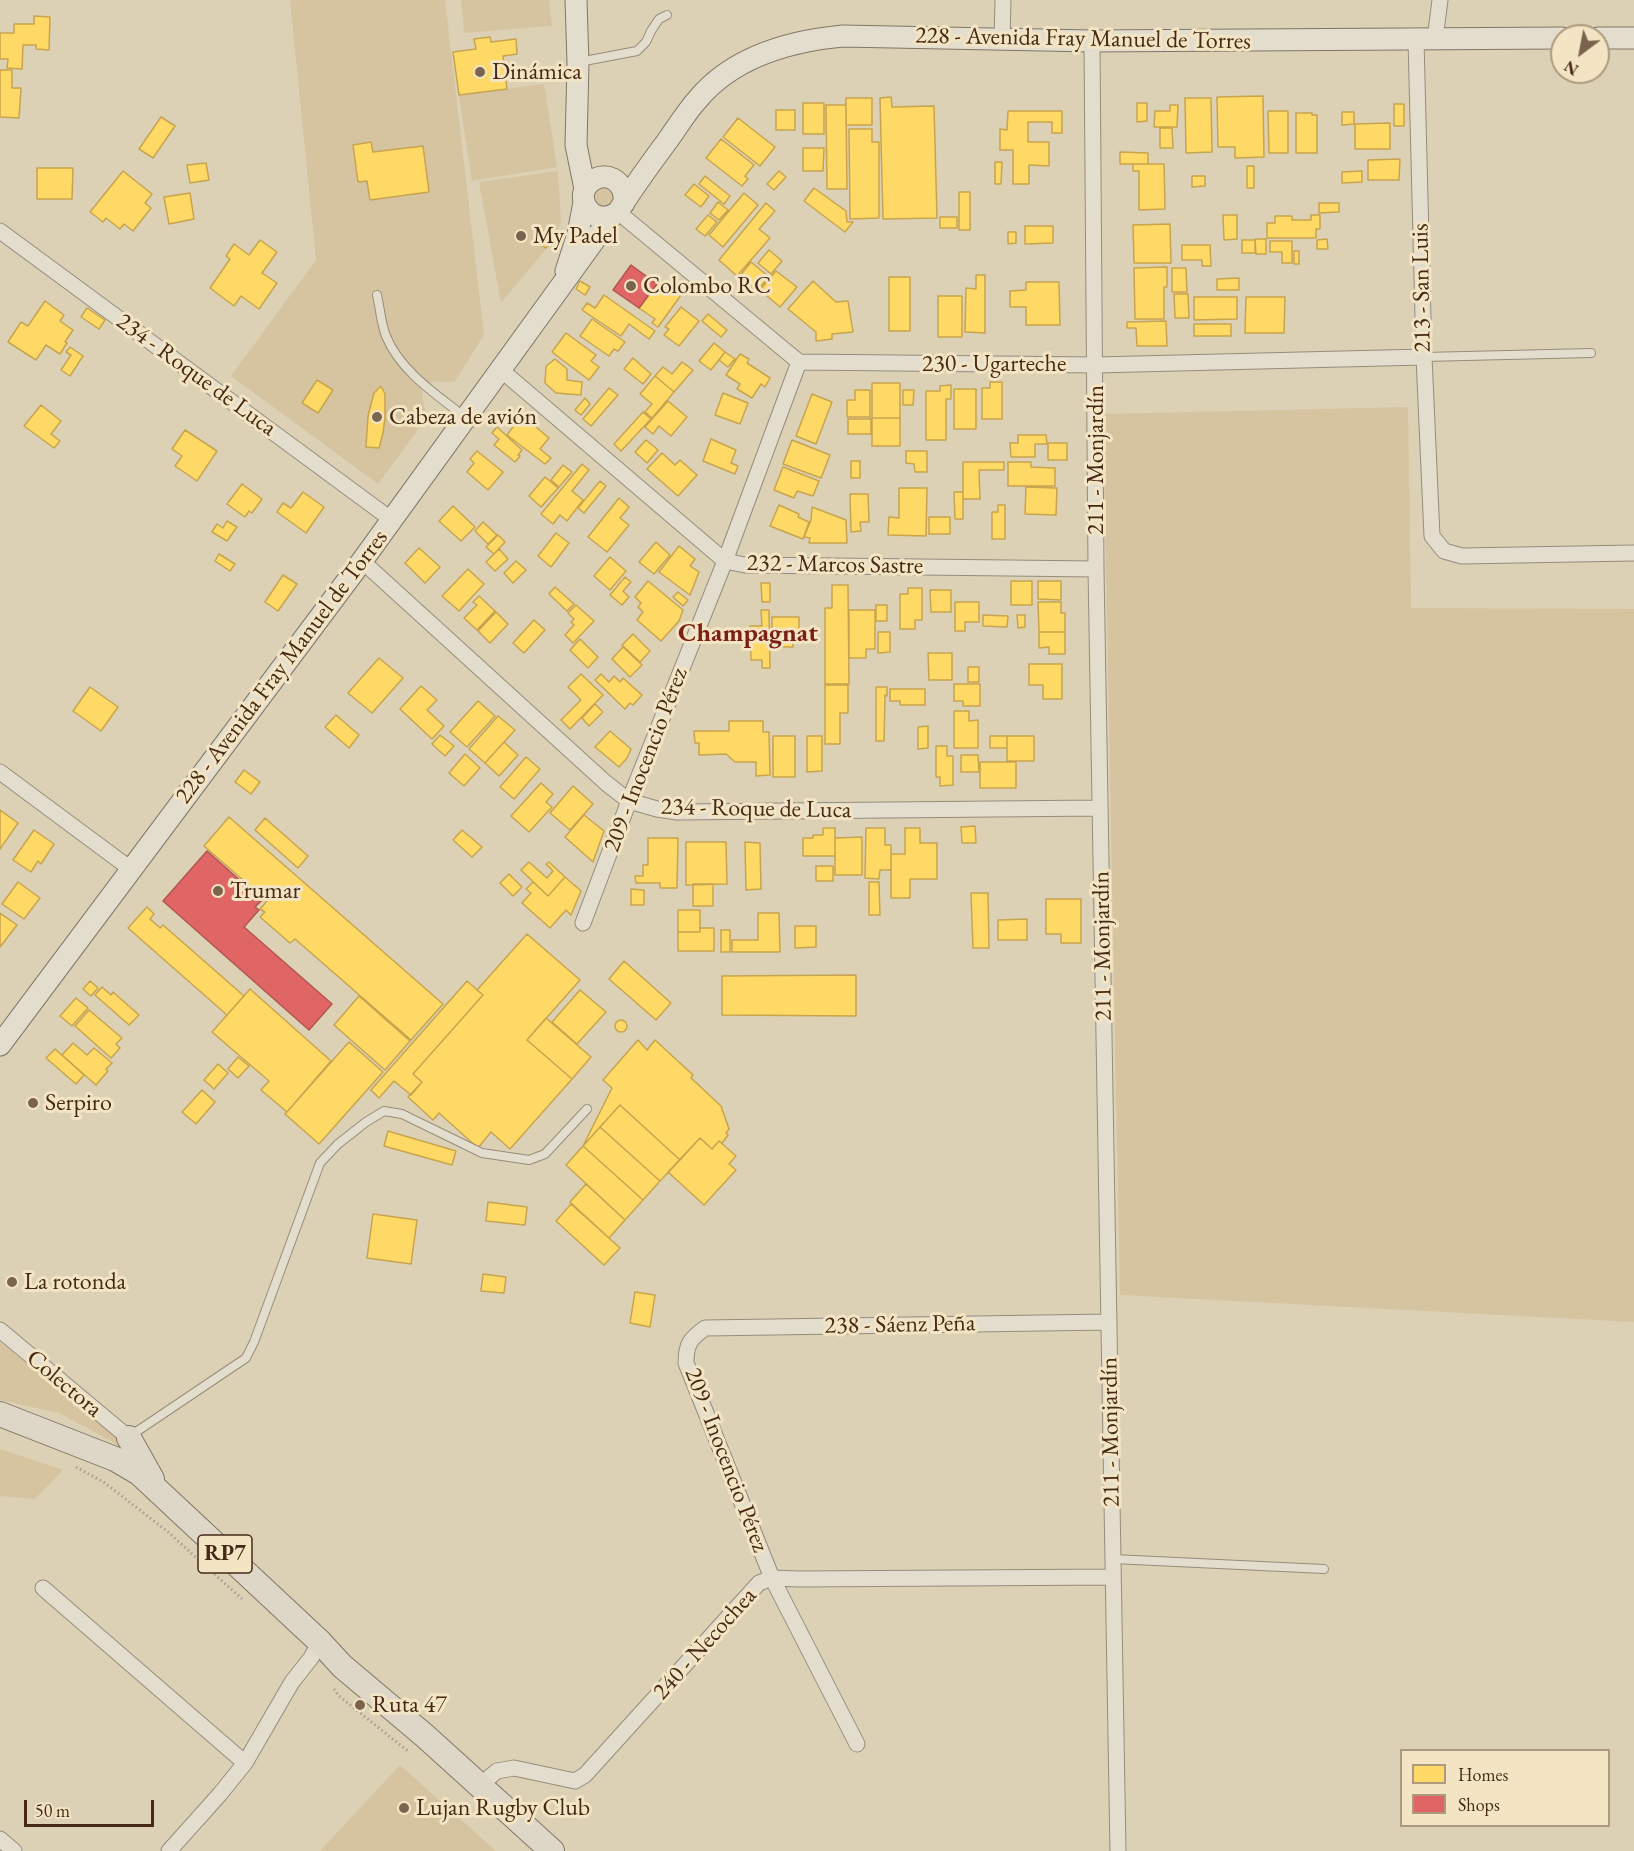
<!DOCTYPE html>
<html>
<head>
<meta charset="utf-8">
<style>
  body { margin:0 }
  #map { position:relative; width:1634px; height:1851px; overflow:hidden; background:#dcd1b5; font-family:"EB Garamond",serif }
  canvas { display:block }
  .legend { position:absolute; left:1400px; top:1749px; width:210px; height:78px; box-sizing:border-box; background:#f3e5c4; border:2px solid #ad9a7e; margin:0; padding:8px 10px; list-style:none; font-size:18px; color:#452916 }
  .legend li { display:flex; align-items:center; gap:12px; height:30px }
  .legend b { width:30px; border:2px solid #ad9a7e }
  .north { position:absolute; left:1550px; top:24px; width:60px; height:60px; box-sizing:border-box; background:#f3e5c4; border:2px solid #ad9a7e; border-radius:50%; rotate:212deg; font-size:16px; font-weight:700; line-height:24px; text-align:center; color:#452916 }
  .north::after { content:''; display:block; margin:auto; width:21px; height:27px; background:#7a644e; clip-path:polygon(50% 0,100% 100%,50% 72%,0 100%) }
  .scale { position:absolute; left:24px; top:1800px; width:130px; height:27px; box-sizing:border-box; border:3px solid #452916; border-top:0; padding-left:8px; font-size:18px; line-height:21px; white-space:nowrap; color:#452916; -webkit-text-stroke:4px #f3e5c4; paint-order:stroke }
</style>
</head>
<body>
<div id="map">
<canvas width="1634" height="1851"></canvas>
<ul class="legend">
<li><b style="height:16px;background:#ffd966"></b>Homes</li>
<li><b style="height:16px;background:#e06666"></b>Shops</li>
</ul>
<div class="north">N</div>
<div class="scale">50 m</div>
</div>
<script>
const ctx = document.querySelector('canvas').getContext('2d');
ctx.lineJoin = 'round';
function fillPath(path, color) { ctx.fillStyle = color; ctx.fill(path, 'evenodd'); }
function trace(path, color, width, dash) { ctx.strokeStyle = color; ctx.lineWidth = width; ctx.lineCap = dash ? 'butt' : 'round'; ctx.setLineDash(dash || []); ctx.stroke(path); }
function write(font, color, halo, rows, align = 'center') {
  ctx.font = font + ' "EB Garamond",serif'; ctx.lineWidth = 6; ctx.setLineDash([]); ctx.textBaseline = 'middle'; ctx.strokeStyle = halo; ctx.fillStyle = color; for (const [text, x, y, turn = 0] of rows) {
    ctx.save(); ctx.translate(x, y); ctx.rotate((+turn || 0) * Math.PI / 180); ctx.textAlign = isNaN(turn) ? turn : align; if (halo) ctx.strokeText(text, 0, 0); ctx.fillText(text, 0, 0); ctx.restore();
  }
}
fillPath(new Path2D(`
  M290,0h155l39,335 -29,46c-14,3 -17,-3 -31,4 -4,16 2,19 2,34l-48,65 -147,-108 85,-116z
  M461,0h88l3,26 -88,7z
  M544,84l13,83 -85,14 -13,-86z
  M558,171l3,52 -15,26 -45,54 -22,-121z
  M607,184l11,10 -10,17 -17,-9 3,-14z
  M1408,407l3,201 223,1v713l-514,-27 -17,-881z
  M0,1342l127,103 -9,1 -7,-5 -52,-28 -59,-13z
  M0,1449l63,21 -28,29 -35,-3z
  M400,1765l96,86h-176z`), '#d5c49f');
const homes = new Path2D(`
  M34,16l16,1 -1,33 -13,-1v-4h-13l-1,24 -15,-1 1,-9h-8v-26h14v-9h20z
  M490,37l1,5 25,-3 1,15 -14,2 4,33 -48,6 -6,-43 23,-3 -2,-10z
  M0,70h12v18h9l-2,30 -19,-1z
  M1263,96l1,61 -29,1v-11h-17l-1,-50z
  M891,97l1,10 42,-1 3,112 -54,1 -3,-121z
  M846,98h26v27h-26z
  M1185,98h26l1,54 -26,1z
  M803,103h21v31h-21z
  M1137,103h10v18l-10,1z
  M1394,104h10v22h-10z
  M826,105h20l1,84h-20z
  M1170,105h8l-1,22h-23l1,-16h15z
  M776,110h19v20h-19z
  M1008,111h54v22h-10v-11h-24v20h21v24l-20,-1v19h-16v-34h-13v-21l7,1z
  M1268,111h20v42h-19z
  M1342,112h12v12l-12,1z
  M1296,113h16v2h5v38h-21z
  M161,117l14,9 -22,32 -14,-9z
  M738,118l37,29 -15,19 -37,-29z
  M1390,123v26h-35v-25z
  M1160,128h12l1,20h-13z
  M849,129h23v13h7v76l-29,1z
  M721,139l33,26 -9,11 3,3 -6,7 -36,-28z
  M371,142l2,10 50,-6 6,46 -59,8 -3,-19 -9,1 -5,-37z
  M803,148h21l-1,23h-20z
  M1120,152l28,1v11h-28z
  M1400,159l-1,21h-31v-20z
  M995,162h7l-1,22h-6z
  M206,163l3,17 -19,3 -3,-18z
  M1133,164h31l1,45 -26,1v-39h-6z
  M1247,166h7v22h-7z
  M37,168h36l-1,31h-35z
  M123,171l29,23 -7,9 6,5 -18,23 -9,-7 -4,5 -14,-11 -3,4 -13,-10z
  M779,171l7,6 -12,13 -7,-6z
  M1362,171v11l-20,1v-11z
  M705,176l25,20 -6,8 -25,-20z
  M1192,176h13v10l-13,1z
  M694,184l15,12 -8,11 -16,-12z
  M814,188l32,23 1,11h6l-8,10 -41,-31z
  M959,192h11v38h-11z
  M190,193l4,26 -25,5 -5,-27z
  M744,193l14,12 -35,42 -14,-12z
  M718,202l10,8 -9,10 -9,-7z
  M766,203l9,8 -16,18 11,9 -33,38 -18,-16z
  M1319,203h20v9l-20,1z
  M708,215l9,7 -12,14 -9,-7z
  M1223,215h14v24l-13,1z
  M1311,215h9v14h-4v9h-49v-15h8v-7h17v4h19z
  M940,217h17v11h-17z
  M1170,224l1,39h-37l-1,-38z
  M1025,226h28v17l-28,1z
  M543,231l10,6 -7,11 -10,-6z
  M1008,232h8v11l-8,1z
  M1255,239h11v15h-10z
  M1327,239l1,10h-11v-9z
  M260,240l17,12 -15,21 15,10 -18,26 -18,-13 -7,10 -24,-18 20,-29 -4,-3 8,-12 15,11z
  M1242,240h13v13h-13z
  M1270,241h22v22h-10v-11h-12z
  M1182,245h28l1,21h-9v-6h-20z
  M769,250l13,11 -11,13 -13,-11z
  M1294,251h5v13h-5z
  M751,262l18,15 -13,15 -17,-15z
  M1167,267v20h-3v32h-29l-1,-51z
  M1172,268h14l1,24h-15z
  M776,271l21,16 -17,20 -20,-17z
  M976,275h9v58l-20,-1 1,-44 10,1z
  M889,277h21v54h-21z
  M1239,278v12h-22v-11z
  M660,280l21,15 -23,32 -6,-4 3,-4 -16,-11z
  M580,281l10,6 -5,8 -9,-6z
  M813,281l23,21 12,-1 5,31 -21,2v5l-16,2v-9l-28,-23z
  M1026,282h33l1,43h-34v-18h-16v-16l16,-1z
  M1174,294h14l1,24h-14z
  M604,295l51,36 -6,8 -20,-15 -8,12 -39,-26 5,-7 8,5z
  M938,296h24v41h-24z
  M1194,297h43v22l-43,1z
  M1246,297h39l-1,36h-39z
  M45,301l19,14 -4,6 13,9 -8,12 2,1 -7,11 -14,-9 -10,15 -28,-18 13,-20 7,4z
  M681,307l18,14 -20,25 -15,-11 5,-6 -4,-2z
  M87,308l18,12 -6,9 -18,-12z
  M708,314l19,16 -6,7 -19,-16z
  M592,319l33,23 -7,9 -4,-2 -5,7 -29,-20z
  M1166,321l1,25h-30l-1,-18h-9v-6z
  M1194,324h37v12h-37z
  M566,333l30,22 -5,6 8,6 -10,13 -37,-28z
  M714,343l11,9 -14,18 -12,-9z
  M70,347l13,9 -13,20 -9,-6 10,-15 -5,-3z
  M725,352l10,7 -7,8 -9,-7z
  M740,354l9,5 -2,4 23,15 -5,9 -4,-3 -9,14 -15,-9 3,-5 -14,-9z
  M633,358l18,16 -8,10 -19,-15z
  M555,359l12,10v11l15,2 -1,13 -25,-2 -11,-10 1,-17z
  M682,362l11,8 -19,22 -19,-16 8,-9 9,7z
  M655,376l19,16 -22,26 -7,-6 7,-8 -12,-10z
  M317,380l16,10 -15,23 -16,-10z
  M990,382h12v37h-20v-31h8z
  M872,383h28v35h-28z
  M951,385v14h-5v41h-20v-49h14v-5z
  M381,386l4,8v24l-2,15 -4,15 -13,-1 2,-31 6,-23z
  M609,388l9,7 -27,31 -8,-7z
  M954,389h22v40h-22z
  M855,390h15v27h-23v-17h8z
  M903,390h11l-1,15h-10z
  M723,393l25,10 -8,21 -25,-9z
  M812,394l20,8 -16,42 -20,-8z
  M585,398l5,6 -9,11 -6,-5z
  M668,401l19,16 -16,19 -12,-10 -6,8 -8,-7z
  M41,405l20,16 -10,13 9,7 -6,7 -30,-22z
  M643,412l8,7 -30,32 -7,-7z
  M522,415l27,23 -9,11 11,9 -6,6 -38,-29z
  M872,418h28v28h-28z
  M848,419h23v15h-23z
  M497,427l25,23 -4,5 2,1 -5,6 -21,-17 5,-6 -7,-6z
  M185,430l32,21 -20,30 -22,-15 7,-10 -10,-7z
  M1018,435h28l1,9h-12v13h-24l-1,-14h8z
  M711,439l25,11 -5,13 7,3 -3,8 -32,-13z
  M646,440l12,10 -11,13 -12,-11z
  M792,440l38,15 -9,23 -38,-14z
  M1048,443h19v17h-19z
  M477,451l26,21 -15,18 -21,-18 7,-9 -4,-4z
  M906,451h21v21h-12l-1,-8 -8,-1z
  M662,453l13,12 5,-5 17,15 -19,21 -31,-27z
  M851,461h9v17h-9z
  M963,462h41v8h-25l1,29h-17z
  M1008,462h23v5l24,1v18h-47z
  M582,464l7,6 -17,21 11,9 -16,21 -7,-6 -7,9 -12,-10z
  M563,465l9,7 -13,15 -8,-7z
  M783,467l36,14 -6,15 -16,-5 -3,7 -20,-8z
  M545,477l13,11 -17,19 -12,-11z
  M600,481l6,5 -22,27 -6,-5z
  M242,484l20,15 -10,14 -3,-2 -4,6 -18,-13z
  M1026,487l31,1 -1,27 -31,-1z
  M899,488h28l-1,48 -38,-1 1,-18 10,1z
  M303,492l21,15 -18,26 -29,-21 6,-9 8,5z
  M954,492h9v27h-8z
  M850,494h18l1,28h-9l1,9 -10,1z
  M619,498l10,9 -9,11 9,7 -22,27 -19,-15z
  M779,505l20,9 -1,3 11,5 -6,17 -33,-13z
  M998,505h7v34h-13v-27h6z
  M453,506l22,21 -14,14 -22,-20z
  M812,507l34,13 1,23h-38l1,-5 -6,-1 7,-17z
  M929,517h21v17h-21z
  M227,521l10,6 -10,14 -15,-9 5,-8 6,4z
  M483,522l14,13 -9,9 -13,-13z
  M556,533l13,10 -18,24 -13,-11z
  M498,535l7,7 -11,12 -8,-7z
  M656,542l14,13 -16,19 -15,-12z
  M679,546l16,13 -5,7 9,6 -9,23 -31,-23z
  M419,548l21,19 -15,16 -20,-20z
  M499,549l9,10 -13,12 -9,-9z
  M219,554l16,10 -5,7 -15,-10z
  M610,557l16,14 -16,19 -16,-14z
  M516,561l10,9 -13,13 -9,-10z
  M468,569l16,15 -25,27 -17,-15z
  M283,575l14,9 -19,27 -13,-9z
  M625,577l6,5 -8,9 6,6 -7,8 -12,-10z
  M648,581l35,29 -4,11 -18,20 -24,-21 6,-8 -5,-5 3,-4 -6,-6z
  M1011,581h21v24h-21z
  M1038,581h23v19l-23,-1z
  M761,583h9v19h-8z
  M832,585h16l1,99h-24v-76h7z
  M555,587l19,17 -7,7 -18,-17z
  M908,588h14v32h-7v9h-15v-35h8z
  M930,590h21v22h-20z
  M678,592l10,8 -5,6 -10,-9z
  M479,596l16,15 -18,19 -13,-12 13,-13 -4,-3z
  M955,602h24v20h-14v9h-10z
  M1038,602h23v11h4v19h-26z
  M576,605l18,16 -21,22 -8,-8 9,-10 -3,-3 3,-3 -6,-6z
  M876,605h11v16h-11z
  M761,610h8l1,58h-8v-8h-11l-1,-34h12z
  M849,610h26v39h-9v9h-17z
  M496,612l12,12 -18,19 -12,-12z
  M983,615l25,1 -1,11 -24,-1z
  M1017,615h8v12l-7,1z
  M772,617h27v14l-7,1 1,15h-21z
  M534,620l11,10 -21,23 -11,-10z
  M878,632h12v20l-12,1z
  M1039,632h26v22h-16v-7l-10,1z
  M633,634l17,17 -10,11 -18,-17z
  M580,639l18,18 -10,11 -18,-18z
  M623,647l19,18 -12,12 -18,-18z
  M928,653h24v27h-23z
  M379,658l24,20 -31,35 -24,-20z
  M1029,664h33v35h-19v-14h-14z
  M968,667h11v15h-11z
  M581,674l22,21 -33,34 -9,-9 20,-20 -13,-13z
  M601,674l8,8 5,-6 6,6 3,-4 19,17 -9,10 -3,-2 -5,6 -30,-29z
  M954,684h26v22h-17v-5h-9z
  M825,685h23v28h-8v31h-15z
  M421,686l16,14 -10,10 17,16 -12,13 -32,-30z
  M90,687l28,20 -17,24 -28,-20z
  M876,687h11v9l-2,-1 -1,46h-8z
  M890,689h35v16h-25v-4h-10z
  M478,701l17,15 -28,31 -17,-15z
  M595,704l8,8 -14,14 -7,-8z
  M954,711h15v10l9,-1v28h-24z
  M336,715l23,20 -10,13 -24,-21z
  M498,716l17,14 -30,33 -16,-14z
  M729,721h34v11h6l1,43 -14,1v-14h-21l-9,-8 -27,1v-12h-4l-1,-12h35z
  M928,726v22l-10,1v-22z
  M610,731l21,18 -4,9 -8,9 -24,-20z
  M440,735l14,11 -9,10 -13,-12z
  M773,736h22v41h-22z
  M807,736h15v35l-15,1z
  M990,736h17v12h-17z
  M1007,736h27v25h-27z
  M504,742l14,13 -19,21 -14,-13z
  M936,746h11v10h6v29l-13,1v-9h-4z
  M465,754l15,14 -16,18 -15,-13z
  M961,755h17l1,17h-18z
  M526,757l14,12 -26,30 -14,-12z
  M980,762h36v26h-36z
  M244,770l16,12 -9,12 -16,-12z
  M541,783l12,11 -7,8 6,5 -23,25 -18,-16z
  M573,786l20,18 -23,26 -20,-17z
  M0,810l18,13 -18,26z
  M584,815l20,16 -11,31 -28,-25z
  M229,817l214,187 -32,36 -116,-101 -5,4 -30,-26 5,-5 -5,-3 7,-8 -63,-55z
  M265,818l43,38 -10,12 -43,-38z
  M975,826l1,17h-14l-1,-16z
  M823,828h12v28h-32v-18h10v-3h10z
  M866,828h19v17h6v25h-11l-1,9 -14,-1z
  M905,828h15v15h17v36h-27v19h-19v-44h14z
  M34,830l20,14 -13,20 -3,-3 -7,11 -18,-12z
  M462,830l20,17 -10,10 -19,-17z
  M862,837v38h-27v-37z
  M648,838h30l-1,50h-17v-5h-24l-1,-7h8v-11h5z
  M686,842h40l1,42 -41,1z
  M745,842l15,1 1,46 -15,1z
  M529,862l18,16 6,-7 -7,-7 3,-2 16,15 -17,19 -27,-26z
  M816,866h17v15h-17z
  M509,874l13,13 -9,9 -13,-13z
  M565,877l16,14 -10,24 -5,-5 -16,18 -28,-25 9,-10 -5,-4 7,-7 15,14z
  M18,882l22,16 -16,21 -22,-15z
  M869,882h10l1,33h-11z
  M693,884h20v22h-20z
  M631,889l13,1v15h-13z
  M971,893h17l1,55h-16z
  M1046,899h35v44h-20v-9h-15z
  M147,907l7,7 -4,5 10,9 3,-3 81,71 -17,19 -99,-87z
  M678,910h22v22h-22z
  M0,913l17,12 -17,22z
  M758,913h21l1,39h-48v-12h26z
  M1027,919v21h-29v-20z
  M795,926h21v21l-21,1z
  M700,928h14v23h-36v-19h22z
  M721,930h9v22h-9z
  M527,934l53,46 -53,60 45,39 -62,70 -19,-17 -13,16 -39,-35 -6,7 -25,-23 14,-15 -9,-8 70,-79 -6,-5z
  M624,961l47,42 -15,17 -47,-41z
  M856,975v41l-134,-1v-39z
  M90,981l8,7 -7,8 -8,-7z
  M467,981l16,14 -70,79 9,8 -11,13 -17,-14 -15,17 -8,-8z
  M102,987l9,8 2,-3 26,23 -10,10 -34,-30z
  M250,989l81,72 -44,51 -26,-22 8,-9 -57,-49z
  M580,990l26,22 -29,32 -25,-22z
  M359,996l51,45 -25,29 -51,-45z
  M76,998l12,10 -16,18 -12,-10z
  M89,1010l33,28 -6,6 4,4 -9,10 -36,-32z
  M546,1018l45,39 -19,22 -45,-39z
  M615 1026a6 6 0 1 1 12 0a6 6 0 1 1-12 0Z
  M638,1040l9,10 8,-10 38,35 -2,3 30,28 8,23 -3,4 2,2 -6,8 -3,-2 -7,8 -12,-11 -20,22 -60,-55 -37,41 29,-58 -9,-8z
  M349,1042l34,30 -64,72 -34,-30z
  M73,1043l14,12 7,-7 18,15 -6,6 2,2 -12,14 -34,-30z
  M55,1049l29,26 -8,9 -30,-26z
  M238,1057l11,9 -11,12 -10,-9z
  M218,1064l10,9 -14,16 -10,-9z
  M202,1090l13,12 -19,22 -14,-12z
  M620,1105l60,55 -20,21 -60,-54z
  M600,1127l60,54 -17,19 -60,-54z
  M388,1131l68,20 -4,14 -68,-19z
  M700,1138l12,11 7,-8 17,15 -7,8 7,6 -32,35 -36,-33z
  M583,1146l60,54 -18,20 -59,-55z
  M586,1184l39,36 -16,18 -39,-36z
  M488,1202l39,5 -2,18 -39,-4z
  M571,1204l49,44 -16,17 -48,-44z
  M373,1214l44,6 -6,44 -44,-6z
  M483,1274l23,3 -2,16 -23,-2z
  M635,1292l20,3 -5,32 -20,-4z`);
fillPath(homes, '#ffd966');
trace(homes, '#c7a44e', 1.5);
const shops = new Path2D(`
  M631,265l26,19 -18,24 -26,-18z
  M207,851l55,49 -7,7 4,3 -15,17 88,77 -23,26 -146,-129z`);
fillPath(shops, '#e06666');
trace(shops, '#b2544e', 1.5);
const lane = new Path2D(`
  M579,62l58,-11 9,-9 5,-11 8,-12 8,-4
  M377,295c3,13 4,29 9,41 14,35 51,59 79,81
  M1424,357l167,-4
  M130,1436l116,-78 8,-16 66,-179 18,-19 28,-22 18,-11 18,3 80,39 47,7 16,-6 42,-45
  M1113,1559l211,10`);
const street = new Path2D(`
  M1002,39l1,-39
  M1435,39l5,-39
  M1416,40l8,317 8,179 12,15 18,5 172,-3
  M1092,41l4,528 22,1282
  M618,212l181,150 297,3 328,-8
  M0,231l392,289
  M501,370l224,191 20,4 351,4
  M362,561l244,222 23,18 28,8 20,3 423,-4
  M0,772l132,98
  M583,923l46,-122 96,-240 74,-199
  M0,1330l129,108
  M43,1588l202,175
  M857,1744l-85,-166 -86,-215c0,-19 4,-24 19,-35l404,-6
  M479,1786l18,-15 17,-3 61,13 10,-6 174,-192 13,-5 28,1 313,-2
  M0,1839l14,12
  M169,1851l51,-57 25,-31 47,-81 19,-24 9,-16`);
const secondary = new Path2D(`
  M576,0l2,63 -2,82 9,44
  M1598,38h36
  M624,203c1,-10 -2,-19 -11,-24 -6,-3 -12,-3 -18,0 -26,13 -4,52 23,33 15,-25 33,-49 50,-72 10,-14 19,-29 30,-41 36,-43 91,-58 145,-63l249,5 470,-3
  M566,271l12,-37 6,-32
  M0,1045l362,-484 249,-344`);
const primary = new Path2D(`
  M0,1414l115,45 24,14 181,169 22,24 83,70 127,115
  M129,1438l23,41`);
trace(lane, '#978c7b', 10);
trace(street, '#978c7b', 17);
trace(secondary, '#817666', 23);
trace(primary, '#817666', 26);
trace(new Path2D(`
  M76,1467l29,16 63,49 74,67
  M334,1689l5,7 70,56`), '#a7a093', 3, [1.5, 3]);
trace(lane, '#e3ddce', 8);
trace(street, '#e3ddce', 15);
trace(secondary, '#e3ddce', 21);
trace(primary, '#ded7c7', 24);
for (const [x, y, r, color] of [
  [480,72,6,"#7a644e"],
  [521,236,6,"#7a644e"],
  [631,286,6,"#7a644e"],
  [377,417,6,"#7a644e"],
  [218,891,6,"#7a644e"],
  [33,1103,6,"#7a644e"],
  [12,1282,6,"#7a644e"],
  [360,1705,6,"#7a644e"],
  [404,1808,6,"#7a644e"]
]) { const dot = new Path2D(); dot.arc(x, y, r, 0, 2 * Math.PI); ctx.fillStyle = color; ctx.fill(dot); trace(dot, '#f3e5c4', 2); }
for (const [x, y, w] of [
  [225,1554,54]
]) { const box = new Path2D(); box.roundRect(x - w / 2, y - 19, w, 38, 4.5); ctx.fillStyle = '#f3e5c4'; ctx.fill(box); trace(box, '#452916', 1.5); }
write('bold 22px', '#452916', null, [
  ["RP7",225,1554]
]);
write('24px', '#452916', '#f3e5c4', [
  ["228 - Avenida Fray Manuel de Torres",1083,39,1],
  ["213 - San Luis",1422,288,-91],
  ["230 - Ugarteche",994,364],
  ["234 - Roque de Luca",196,375,36],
  ["211 - Monjardín",1096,460,-90],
  ["232 - Marcos Sastre",835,565,1],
  ["228 - Avenida Fray Manuel de Torres",282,667,-53],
  ["209 - Inocencio Pérez",646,760,-69],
  ["234 - Roque de Luca",756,809,1],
  ["211 - Monjardín",1103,946,-91],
  ["238 - Sáenz Peña",900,1325,-1],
  ["Colectora",64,1384,40],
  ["211 - Monjardín",1111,1432,-91],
  ["209 - Inocencio Pérez",726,1460,69],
  ["240 - Necochea",705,1644,-48]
]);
write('24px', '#452916', '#f3e5c4', [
  ["Dinámica",492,72],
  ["My Padel",533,236],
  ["Colombo RC",643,286],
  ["Cabeza de avión",389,417],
  ["Trumar",230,891],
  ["Serpiro",45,1103],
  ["La rotonda",24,1282],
  ["Ruta 47",372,1705],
  ["Lujan Rugby Club",416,1808]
], 'left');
write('bold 26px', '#7a1f14', '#f3e5c4', [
  ["Champagnat",748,634]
]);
</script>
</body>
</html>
